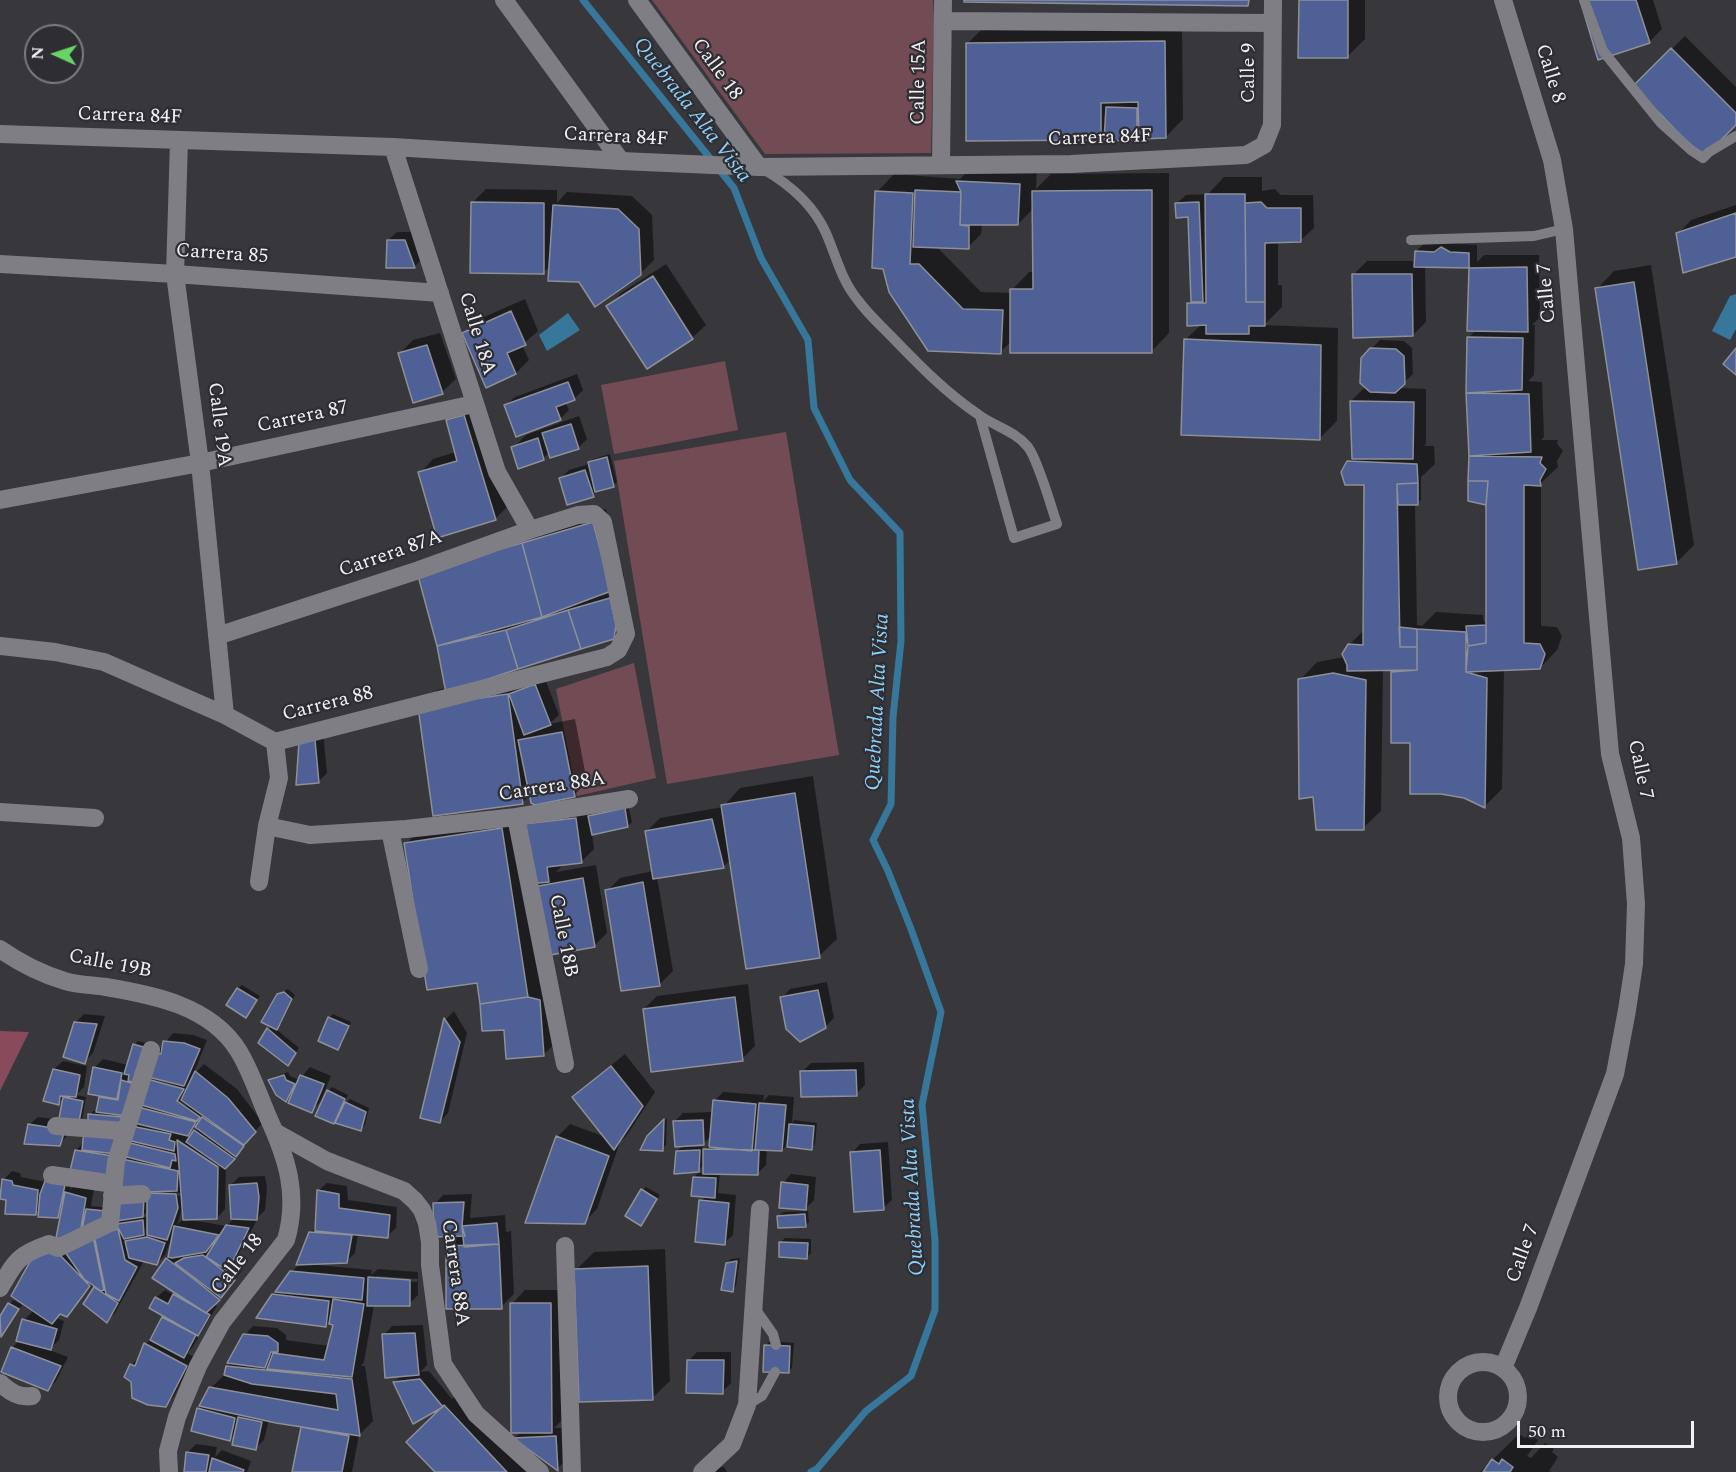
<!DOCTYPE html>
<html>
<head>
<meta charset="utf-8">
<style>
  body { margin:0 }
  #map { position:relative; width:1736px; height:1472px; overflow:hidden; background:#38373c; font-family:Spectral,serif }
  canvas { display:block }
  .north { position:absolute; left:24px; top:24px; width:60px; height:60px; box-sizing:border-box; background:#2e2d32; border:2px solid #7c7b80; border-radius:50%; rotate:273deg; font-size:16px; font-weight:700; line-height:24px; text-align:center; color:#f1f0f4 }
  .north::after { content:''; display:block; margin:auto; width:21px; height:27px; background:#66d466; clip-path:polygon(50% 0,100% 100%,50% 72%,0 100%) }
  .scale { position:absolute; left:1517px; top:1421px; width:177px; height:27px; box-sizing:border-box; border:3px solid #f1f0f4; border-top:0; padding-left:8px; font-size:18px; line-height:21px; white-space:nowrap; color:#f1f0f4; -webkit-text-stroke:4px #2e2d32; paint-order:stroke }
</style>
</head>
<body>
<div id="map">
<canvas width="1736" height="1472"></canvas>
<div class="north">N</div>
<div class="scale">50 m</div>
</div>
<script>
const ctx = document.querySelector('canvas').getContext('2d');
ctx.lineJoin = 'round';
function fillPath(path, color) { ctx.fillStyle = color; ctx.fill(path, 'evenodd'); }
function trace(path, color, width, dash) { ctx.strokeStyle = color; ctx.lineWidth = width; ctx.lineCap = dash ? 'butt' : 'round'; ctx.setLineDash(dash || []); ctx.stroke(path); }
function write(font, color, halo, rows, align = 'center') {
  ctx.font = font + ' Spectral,serif'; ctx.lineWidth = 4.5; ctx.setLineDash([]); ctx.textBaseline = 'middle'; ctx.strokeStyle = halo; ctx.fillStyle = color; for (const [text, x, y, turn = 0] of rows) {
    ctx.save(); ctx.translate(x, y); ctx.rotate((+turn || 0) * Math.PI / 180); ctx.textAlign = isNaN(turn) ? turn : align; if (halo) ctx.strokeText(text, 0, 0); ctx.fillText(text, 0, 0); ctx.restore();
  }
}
fillPath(new Path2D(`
  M652,0h281l1,22 -3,131 -166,1z
  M725,361l13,69 -124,24 -13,-69z
  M786,432l53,323 -172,29 -53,-323z
  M634,663l22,115 -79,18 -21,-107z`), '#734b55');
fillPath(new Path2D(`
  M0,1031l29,1 -29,59z`), '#894a5c');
fillPath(new Path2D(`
  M1736,294v35l-6,11 -18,-9 18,-35z
  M568,313l12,17 -33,21 -8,-16z`), '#37779c');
fillPath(new Path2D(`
  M1301,0h64v39l-18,18z
  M1582,0h71l9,29 -13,13z
  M1182,24l1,95 -17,18 -26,-2 -4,4 -30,-7 -6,6 -133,-94 18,-18z
  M1685,36l51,51v36l-101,-37z
  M975,164l62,3 -1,22 15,-15 118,-1v160l-17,18 -140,-10 -12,11 -71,-2 -52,-158 17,-18 66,5zM1034,208v64h-5l-17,18v3l-31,-1 -45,-46 32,1 13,-13 1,-10h36z
  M1224,177h38v14l13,-2 6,6h32l1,33 -14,13h-22v44h4v22l-18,18 74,3 -1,93 -18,18 -134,-99 17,-16 -14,-21 5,-4 -4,-83 -12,-13 9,-8 22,-1z
  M486,189l71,1v13l10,-11 65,4 20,19 2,45 -14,14 -60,7 -29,-16 -8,8 -71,-70z
  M1736,205v50l-58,-21 13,-14z
  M397,232h16l10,26 -9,9 -26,-27z
  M1450,240l9,4 18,1v17l7,-7h55l1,62 -8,8h3l-1,50 -6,6 14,1 2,55 -3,3h17l-1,4 6,7 -6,10 1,6 -17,16v143l16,1 5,9 -5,14 -17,18 -36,1 -2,120 -17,17 -73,-64h-20v-72h-9l-2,141 -18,17 -63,-148 17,-18 28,-5 4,-12 15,-15 2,-147 -18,-21 5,-4 -2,-57 13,-13h4l3,-39 9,-9 24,1 8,7 1,26 -15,14 28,1v55l-2,2h10l1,18 -14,13v23l-6,4 2,121 5,1 14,-14 47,3 1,7h3v-119l-16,-47 -3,-63v-55l8,-8h-8l3,-64h-46l1,56 -13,13 -59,-61 13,-13h49v-10l9,-8z
  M666,264l40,61 -14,13 -44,29 -40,-61 13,-13z
  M1651,265l43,280 -17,17 -37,6 -43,-279 17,-18z
  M525,299l13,32 -16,14 7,15 -13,13 -29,13 -23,-53 13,-13z
  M440,333l16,46 -14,13 -42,-39 13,-13z
  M577,374l6,16 -9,9 -9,3 4,8 -9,9 -54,-14 9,-8z
  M477,403l31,103 -13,13 -75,-46 13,-14 23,-7 -9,-31 14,-13z
  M579,416l8,23 -9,9 -28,4 -7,6 -30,-10 13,-13z
  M610,454l7,28 -4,3 -14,4 -6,6 -32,-17 8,-8 20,-6 4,-5z
  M606,509l18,67 -13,13 -11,5v2l18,-5 4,38 -8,9 -142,45 72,-7 15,39 -10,9 26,-5 12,63 -13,13 -43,-1 -8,8 -103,-95 17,-17 9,-2 -7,-42 -20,-73 121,-43z
  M323,732l4,41 -9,9 -8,-48z
  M813,776l24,163 -18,17 -88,-97 -7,7 -67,11 16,94 -13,13 -53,-93 13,-13 33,-7 -6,-40 13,-13 63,-11 17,-19z
  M589,805l1,10 3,-3 35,-7 4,17 -4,4 -36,7 2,16 -13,13 -20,2v3l-5,5 40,-7 11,68 -13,13 -59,-59 6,-6 -11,1 15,95 -6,6 14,4 4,55 -14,13 -37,-27 -28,-47 -72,-137 18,-18z
  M827,982l7,36 -9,9 -43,-29 8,-9z
  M748,984l7,62 -13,13 -98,-50 13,-13z
  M242,985l18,11 -11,16 -11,-24z
  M288,989l7,6 -14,29 -5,5 23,19 -11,16 -20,-35 4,-4 6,-30z
  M454,1011l13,22 -19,80 -8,9 -18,-5 24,-98z
  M84,1014l21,2 -12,37 -9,9 -9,-39z
  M333,1014l18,8 -9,22 -4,4 -9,-30z
  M173,1033l20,2 14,5 -14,35 11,-11 33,25 26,34 -12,12 -8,14 -17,16 -1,44 -8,9 -25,2 34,6 9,-8 -5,-32 9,-9 26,-1 2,12 -2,22 -10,10h2l-24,44 9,7 -29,32 4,3 -25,42 -5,5 7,4 -20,39 -8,9 -35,-40 10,-9 5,-12 7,-7 12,-22 -9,-17 9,-8 9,5 3,-3 -10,-33 2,-2 4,-17h-2l-6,15 -9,9 -12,-3 -29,52 -8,8 -22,-17 12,-18 -3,-2 -27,31 -6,-2 -5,5 8,3 -5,19 -10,10 19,7 -12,24 -8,9 -36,-42 8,-8 4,-20 10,-10 30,-73 -1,-26 -6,6 -17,-8 -4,4 -36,-16 4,-18 8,-8 8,2 1,4 25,5 26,-11 4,-21 8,-8 6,-27 3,-4h5l3,-13 3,-3 -10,-27 9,-9 25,6 6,-20 4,-4 15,4 -34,125 -46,4 -3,16 5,-5 19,4 -3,17 18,2 8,16 6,-6v-58l33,-106zM172,1096l15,10h-6zM198,1124l2,1 -8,11 -4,-2zM155,1192l29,1v3l-29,-1zM183,1206l1,12 -7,7zM149,1210v6l-9,2zM219,1237l-5,11 -4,-2z
  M625,1054l30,38 -28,43 -7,7 -23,67 -13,13 -27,-85 13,-13 36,13 -32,-40 14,-13z
  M63,1061l24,5 -3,21 -8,8 10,2 -4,24 -23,23 -30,-19 9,-8 23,3 4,-23 -7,6 -4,-34z
  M864,1062l1,23 -9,9 -54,-22 9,-9z
  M310,1067l21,9 -11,26 -9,9 -17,-19 -8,8 -16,-20 4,-3 14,-5 2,4 9,4z
  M332,1087l16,8 -5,11 7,-7 19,9 -4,17 -4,4 -26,-8 -7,-30z
  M723,1092l41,3 -1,6 6,-6 25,2 -2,26 2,-3 23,3 -2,21 -4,4 -22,-5 -7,7 -15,-1 -1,16 -8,8 -38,-1 -2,21 18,2 -3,40 -9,8 -23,-42 5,-5 -12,-19 4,-4 6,1 1,-10 -7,6 -21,-19 7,-6 -9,-24 8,-8 30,-1 1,-11zM711,1136l-1,8 -7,7v-4h-11v-3h11z
  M667,1118l-1,27 -4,4 -14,-12z
  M888,1142l4,58 -9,8 -31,-55 8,-9z
  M791,1174l25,3 -2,23 -9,9 -22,-26z
  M327,1183l20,3 1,14 49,7 -1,21 -9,8 -29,-2 -3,19 -8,8 -30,2v2l55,5 -1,5 7,-6 40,3v23l-9,9 -35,1 -10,57 -3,4h4l8,55 -14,14 -7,37h-58l8,-47 -33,-6 -5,21 -8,8 -20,-16 -7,7 -30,-30 12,-21 13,-13h2l1,-8 4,-5 14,-27 8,-9 24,2 9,7v5l43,6 5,-22 -3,-5 -6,6 -52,-30 24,-29 13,-33 7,-7 1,-35zM376,1276l42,3 -1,3 -41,-3z
  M646,1187l14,8 -16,25 -1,-30z
  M472,1194l-2,24 35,-3 1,17 5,-1 3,63 -13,13 -54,-60 13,-13 -25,-30 8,-9z
  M808,1211l1,11 -4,4 -26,-10 4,-4z
  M785,1238l26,1v14l-4,4 -26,-15z
  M665,1249l5,132 -18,17 -76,-128 18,-18z
  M740,1258l-4,28 -4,4 -5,-27 4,-4z
  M525,1290h39v128l-10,10h10l1,33 -8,8 -42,-31 7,-7 -10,-127z
  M13,1300l9,5 -21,30 -1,-16z
  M423,1325l4,40 -7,7 9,-1 23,28 11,-10 78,83h-104l-11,-48 20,-19 -32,16 -20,-39 8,-7 -18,-40 8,-9z
  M770,1341l24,2 -2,25 -4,4 -22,-27z
  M697,1352h34v31l-9,9 -33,-32z
  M1519,1434l6,4 4,-4 9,6 -11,16 4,2 14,-15 9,6 -2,3 6,5 -9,14 2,1h-71z
  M196,1444l21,3 -2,10 7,-7 29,11 -4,11h-62l2,-19z
  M724,1467l3,5h-23l4,-4z`), '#0007');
trace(new Path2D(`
  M583,0l151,188 27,70 47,82 6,68 36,72 50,53 1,108 -8,76 -2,87 -18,36 15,31 23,58 30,83 -19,93 13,135v70l-24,66 -45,35 -49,58 -6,3`), '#37779c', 7);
const building = new Path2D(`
  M964,0h285l-1,6 -284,-4z
  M1299,0h49v58h-50z
  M1580,0h56l14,43 -52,17z
  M1165,41l1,97 -27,1 -1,-37 -37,1v37l-135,1v-98z
  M1671,48l65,65v12l-33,33 -70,-72z
  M1106,107l31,1v32l-33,1z
  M956,181l64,3 -2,41h-58l1,-33z
  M915,190l46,2 -1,33 9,1v23l-56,-2z
  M1152,190v163h-142v-64h23l-1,-98z
  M875,191l38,2 -3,71h9l44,45 40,1 -2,44 -73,-3 -39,-59 -6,-23 -11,-1z
  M1205,194h40l1,108h19v24h-16v8h-43v-9l-19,1v-23h19z
  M471,202l73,1v71l-74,-1z
  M1199,202l4,100h-12l-3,-85 -12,1 -1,-15z
  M1261,202l6,6h34v34l-36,1v59h-19l-1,-99z
  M553,205l65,4 21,20 2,46 -46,32 -16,-25 -31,-1z
  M1736,213v44l-53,16 -7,-40z
  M387,240h18l10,28h-29z
  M1441,247l9,5 19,1v15l-55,-1 1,-16 19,1z
  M1527,267l1,65 -61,-1 2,-63z
  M1352,274h60l1,62 -60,2z
  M653,276l40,63 -46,30 -41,-63z
  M1634,282l43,282 -39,6 -43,-282z
  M511,311l15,34 -19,8 9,21 -30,14 -24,-55z
  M1467,337l56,1 -1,52 -56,3z
  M1184,339l137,6 -1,95 -139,-5z
  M427,345l16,49 -30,9 -15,-50z
  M1370,348l26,1 8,7 1,28 -10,9 -25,-1 -10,-9 1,-25z
  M1736,348v27l-13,-11z
  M568,382l7,18 -19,7 5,13 -45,17 -12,-32z
  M1466,393l63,1 2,58 -62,4z
  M1350,401l64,1 -1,57h-61z
  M464,415l32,105 -59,18 -19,-66 39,-11 -11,-41z
  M571,424l8,25 -29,9 -8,-25z
  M538,438l6,22 -26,9 -7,-22z
  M1469,456l73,1 -2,6 6,6 -6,11 1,6 -17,-1v158l16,1 5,10 -5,15 -74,3 2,-26 18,-3v-138l2,-24h-20z
  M607,457l7,30 -19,5 -7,-30z
  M1347,461l70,3 1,19 -21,1 3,163h17v23l-70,1v-6l-5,-11 6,-10 15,1 1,-160h-19l-4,-13z
  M585,470l9,27 -27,8 -8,-27z
  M1468,481h20l-2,24 -18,-4z
  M1418,483v22h-20l-1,-21z
  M593,522l18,69 -69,26 -20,-74z
  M522,543l20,74 -105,29 -20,-74z
  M610,598l6,27 -2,14 -33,10 -13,-39z
  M568,610l13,39 -63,20 -12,-39z
  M1486,625v18l-18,3 -2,-20z
  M1399,627l18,2v18h-17z
  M1417,629l49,3v40l21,6 -2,130 -21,-10 -23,-4h-31v-51h-19v-71l26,-2z
  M506,630l12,39 -72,24 -9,-47z
  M1333,673l33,7 -2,150h-48l-3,-33 -14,2 -1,-120z
  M535,684l16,41 -27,10 -15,-41z
  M508,694l15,110 -90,12 -15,-109z
  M562,732l13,65 -40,8 -4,-2 -13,-63z
  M315,740l4,43 -23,2 3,-43z
  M795,793l25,165 -74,11 -25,-164z
  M625,808l3,19 -36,8 -4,-19z
  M576,818l6,45 -35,4 2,15 -20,2 -6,-60z
  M712,819l12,49 -71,11 -8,-48z
  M502,828l26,169 -48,7 -3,-21 -50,7 -23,-147z
  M583,878l12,69 -50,9 -12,-69z
  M643,882l17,104 -39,5 -16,-101z
  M237,988l20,12 -11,18 -20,-13z
  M818,990l8,38 -26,14 -14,-13 -6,-32z
  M284,992l8,7 -15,31 -16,-8 16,-28z
  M528,997l12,3 4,56 -38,3 -2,-29 -22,1 -2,-27z
  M735,997l8,64 -92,11 -8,-63z
  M328,1017l21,9 -11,24 -20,-9z
  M444,1018l16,24 -20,81 -20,-5z
  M74,1022l23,2 -12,40 -22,-7z
  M267,1028l29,25 -8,13 -30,-23z
  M163,1041l21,2 16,6 -16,37 -36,-9 7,-24 6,1z
  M133,1044l17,5 -11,34 -11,-2 1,-6 -5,-1z
  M611,1066l32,40 -29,44 -42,-53z
  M93,1067l29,6 -5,26 -29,-5z
  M53,1069l27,6 -4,22 -16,-1 -1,9 -16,-4z
  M856,1070l1,26 -56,1 -1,-26z
  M195,1071l33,27 28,34 -12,13 -63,-45z
  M284,1075l2,5 9,4 -9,18 -10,-7 -8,-15z
  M300,1075l24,9 -12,29 -24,-10z
  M147,1079l37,10 -7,12 23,16 -3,4 -59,-17z
  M121,1080l17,5 -11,31 -31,-4 3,-15 19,3z
  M327,1090l18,9 -11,25 -19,-8z
  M63,1097l20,4 -5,26 -20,-3z
  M713,1100l43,4 -4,47 -43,-4z
  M345,1102l21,10 -5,19 -26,-8z
  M759,1103l27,2 -4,46 -27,-1z
  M138,1107l58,15 -8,14 -54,-13z
  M88,1114l35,3 -1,11 -34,-2z
  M202,1117l42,29 -8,11 -41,-30z
  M664,1119l-1,32 -23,-1 7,-14z
  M703,1120l1,25 -29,2 -2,-26z
  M28,1124l37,6 -5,16 -36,-2z
  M789,1124l25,2 -2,24 -25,-3z
  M131,1126l40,8 -2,6 6,2 -1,9 -47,-11z
  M84,1130l35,4 -3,20 -34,-4z
  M194,1130l41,29 -10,10 -39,-27z
  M556,1136l53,20 -24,68 -60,-1z
  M177,1140l41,27 -1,52 -34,1z
  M126,1142l49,12 1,7 -4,-1 -2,8 -47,-12z
  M703,1149l56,1 -1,25 -55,-1z
  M75,1150l38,6 -2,24 -42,-5z
  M700,1150l-1,22 -25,2 2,-23z
  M880,1150l4,60 -30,2 -4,-60z
  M122,1159l56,12 -1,20 -60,2z
  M47,1176l19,4 -8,38 -20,-1 2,-23z
  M693,1177l23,1 -1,20 -24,-2z
  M2,1179l10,2 1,4 25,5 -2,25 -31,-1 1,-14 -6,-1z
  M781,1182l27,3 -2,25 -27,-2z
  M257,1183l2,14 -2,23 -26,-1 -2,-34z
  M641,1189l16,10 -16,27 -16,-10z
  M317,1190l22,4v14l51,7 -2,23 -73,-7z
  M65,1192l21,6 -6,36 -9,5 -15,-1z
  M147,1193l29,1 2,14 -11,32 -20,-5z
  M144,1196l-1,21 -27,4 -1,-24z
  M699,1200l30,3 -4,42 -30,-3z
  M464,1202l-2,24 3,10 -31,1 -1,-34z
  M86,1209l20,2v11l-25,12z
  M805,1214l1,13 -28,1 -1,-12z
  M143,1220l1,15 -20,4 -8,-15z
  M497,1223l2,21 -35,3 -2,-21z
  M226,1225l23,3 -21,43 -22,-14z
  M174,1226l45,9 -13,17 -34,6 -4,-1z
  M118,1229l7,31 12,7 -18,34 -13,-7 -12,-59z
  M309,1232l43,3 -5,28 -51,2z
  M93,1236l11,54 -3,1 -17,-12 -19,-27z
  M147,1237l18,6 -8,22 -28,-7 -4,-17z
  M779,1242l29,1 -1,16 -28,-2z
  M499,1244l3,65h-56v-63z
  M53,1248l37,38 -23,31 -7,-3 -8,10 -41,-28 21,-38z
  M203,1255l32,25 -14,18 -46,-35 9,-5z
  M166,1258l29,22 25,20 -14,13 -54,-35z
  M737,1261l-4,31 -12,-2 5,-27z
  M648,1266l5,134 -74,2 -5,-133z
  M290,1271l74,7 -2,22 -87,-8z
  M368,1277l42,3v26h-43z
  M94,1287l24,16 -11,20 -24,-19z
  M173,1294l37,21 -12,21 -49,-28 6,-11 13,7z
  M272,1294l57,7 -3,26 -70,-9z
  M333,1299l31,5 -12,73 -85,-8 6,-16 51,7 9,-35 -4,-1z
  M8,1303l11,6 -18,28 -1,-21z
  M510,1303h41l1,130h-41z
  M162,1317l34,18 -12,23 -34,-18z
  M22,1319l35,10 -6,21 -35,-9z
  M415,1333l4,42 -34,3 -3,-44z
  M243,1334l25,2 10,7v9h-7l-6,16 -38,-5z
  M144,1343l43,23 -21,41 -18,-2 -16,-7 -1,-16 -7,-5 6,-13 5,2z
  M764,1345l26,1 -1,27 -26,-1z
  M11,1347l50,19 -13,25 -47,-19z
  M687,1360h37l-1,34 -37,-1z
  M226,1366l126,13 8,57 -84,-13 -77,-17 10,-19 129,23 -2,-16 -84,-10 -28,-9z
  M420,1379l23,28 -30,17 -20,-42z
  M444,1405l63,67h-72l-29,-30z
  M197,1408l38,10 -5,23 -39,-10z
  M238,1417l24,5 -6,28 -24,-5z
  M301,1427l48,9 -7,36h-50z
  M556,1436l2,35 -45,-33z
  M186,1452l23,3 -3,17h-22z
  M212,1458l32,12 -1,2h-34z
  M1492,1459l7,5 3,-5 11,8 -3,5h-27z`);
fillPath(building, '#4e6095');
trace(building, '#8e9097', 1.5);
trace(new Path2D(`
  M1584,0l19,51 58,72 30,27 12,8 6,-6 27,-16
  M763,169c26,15 51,37 63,64 10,23 15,46 31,66 10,14 22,25 34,37 27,28 55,57 88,79 17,12 36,16 49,32 10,13 23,59 29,77l-43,14 -34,-122
  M1411,240l123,-4 30,-7
  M754,1307l19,27 3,11
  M747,1405l15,-9 13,-24`), '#807e85', 10);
trace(new Path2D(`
  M504,0l117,161
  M637,0l122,167
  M944,21l329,2
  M0,134l393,13 228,14 138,6 312,-3 175,-9 18,-10 8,-20 1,-125
  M179,141l-4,133 25,189 25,252
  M393,147l104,325 33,58
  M941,164l2,-164
  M0,264l175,10 265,19
  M0,500l200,-37 274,-59
  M0,646l55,6 49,10 121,53 50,27 332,-85 11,-7 8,-16 -23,-112 -9,-8 -16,1 -48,15 -111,40 -202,66
  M0,812l95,6
  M516,817l49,247
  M267,826l43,9 96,-6 110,-12 113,-18
  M390,830l29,139
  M259,882l8,-56 12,-48 -4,-36
  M56,1126l69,5
  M275,1132l52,29 77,30 11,10 7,9 5,13 3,19v23l13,99 33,50 64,58
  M52,1175l62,9
  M112,1196l30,-2
  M565,1246l7,226
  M0,1288c16,-28 18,-33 49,-44l9,4 52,-25 6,-61 35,-112
  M1448 1397a35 35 0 1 1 70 0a35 35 0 1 1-70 0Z
  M1503,1368l25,-60 87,-234 12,-64 7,-46 2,-60 -5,-66 -21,-84 -46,-525 -12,-69 -49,-160
  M0,1383c10,9 19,15 32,13
  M702,1472l30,-28 15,-39 13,-196`), '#807e85', 18);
trace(new Path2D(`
  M0,949c20,14 42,25 65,32 13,4 28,4 41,6 48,8 104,19 132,63 12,19 21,46 30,67 19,41 31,78 18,123l-64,82 -24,44 -21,51 -9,34 1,21`), '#807e85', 18);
write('20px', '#f1f0f4', '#2e2d32', [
  ["Calle 18",716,70,54],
  ["Calle 9",1250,73,-90],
  ["Calle 8",1549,74,73],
  ["Calle 15A",920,82,-89],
  ["Carrera 84F",130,117,2],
  ["Carrera 84F",616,138,3],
  ["Carrera 84F",1100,139,-2],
  ["Carrera 85",222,255,4],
  ["Calle 7",1548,293,-95],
  ["Calle 18A",476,334,73],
  ["Carrera 87",303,418,-12],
  ["Calle 19A",218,425,83],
  ["Carrera 87A",391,555,-19],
  ["Carrera 88",328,705,-14],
  ["Calle 7",1639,770,78],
  ["Carrera 88A",552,788,-9],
  ["Calle 18B",562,936,79],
  ["Calle 19B",110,965,11],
  ["Calle 7",1524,1254,-70],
  ["Calle 18",238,1265,-52],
  ["Carrera 88A",454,1273,82]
]);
write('italic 21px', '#8cd2fe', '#2e2d32', [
  ["Quebrada Alta Vista",691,111,52],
  ["Quebrada Alta Vista",879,702,-87],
  ["Quebrada Alta Vista",914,1187,-93]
]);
</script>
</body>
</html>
